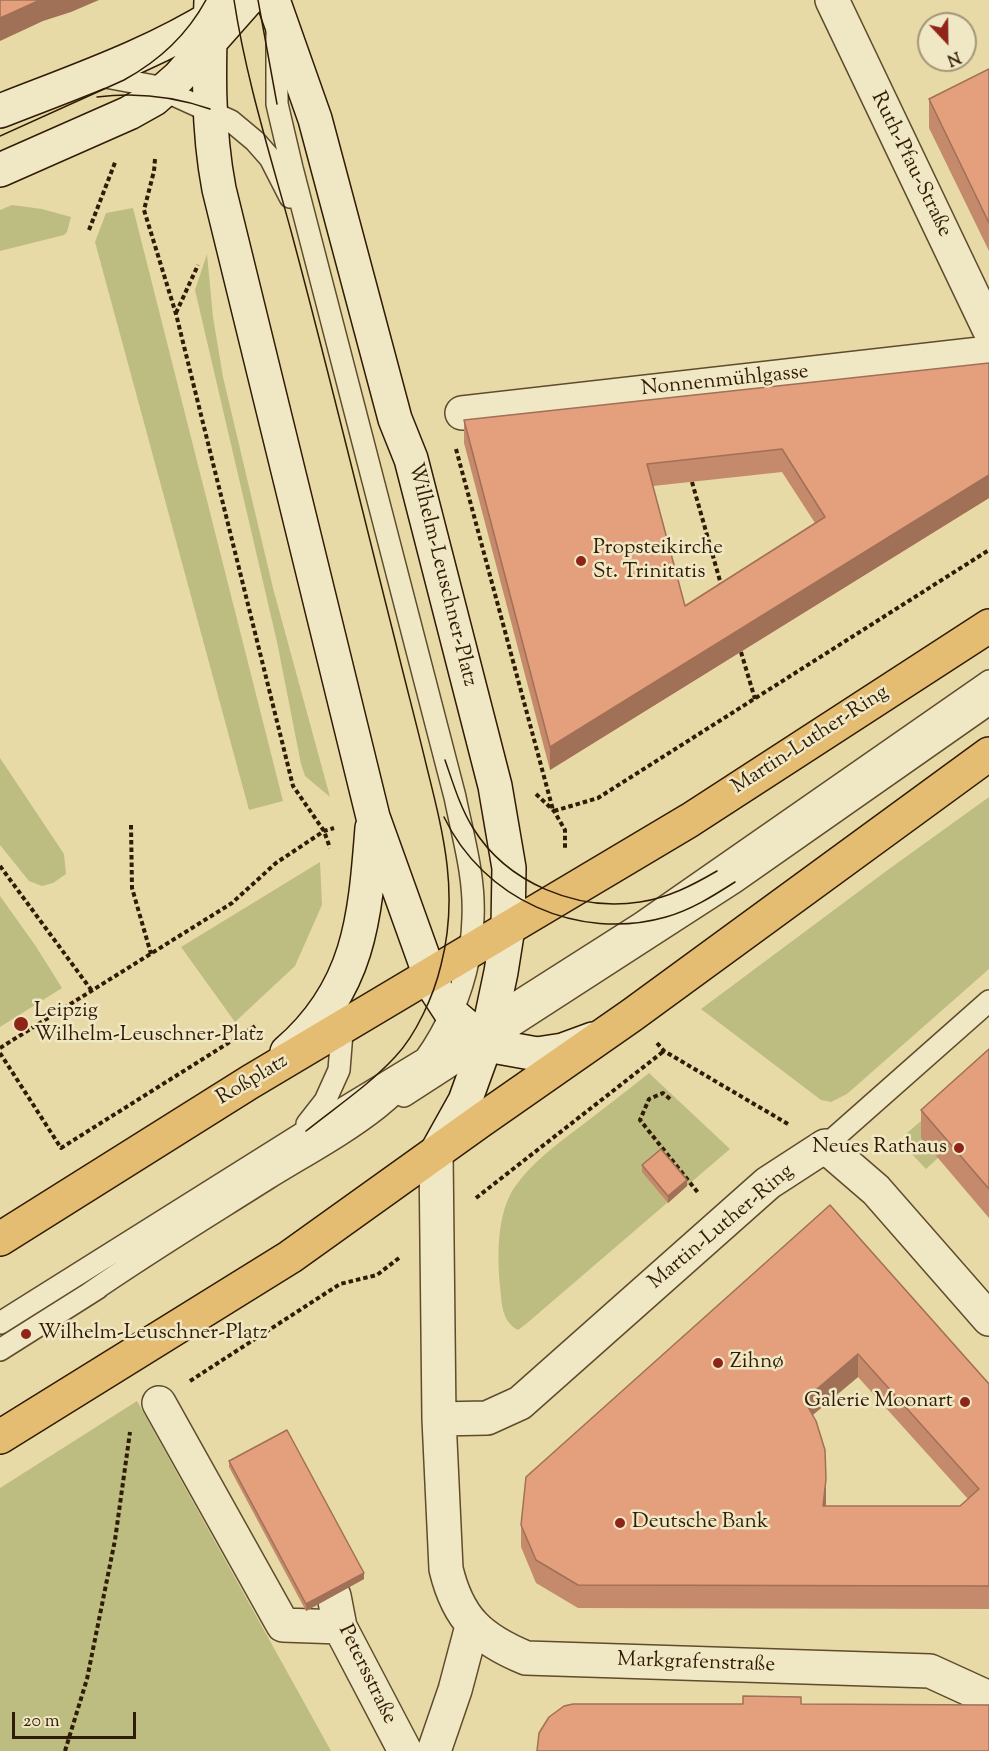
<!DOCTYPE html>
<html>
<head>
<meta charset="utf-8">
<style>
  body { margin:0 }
  #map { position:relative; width:989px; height:1751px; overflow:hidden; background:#e8daa6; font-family:"Sorts Mill Goudy",serif }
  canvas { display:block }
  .north { position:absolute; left:917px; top:12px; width:60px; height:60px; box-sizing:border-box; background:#f0e7c5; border:2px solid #a39678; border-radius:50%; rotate:158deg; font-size:16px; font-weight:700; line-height:24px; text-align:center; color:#301c04 }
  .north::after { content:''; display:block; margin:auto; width:21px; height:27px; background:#8f2418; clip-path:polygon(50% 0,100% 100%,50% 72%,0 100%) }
  .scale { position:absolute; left:12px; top:1712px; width:124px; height:27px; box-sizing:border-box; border:3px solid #301c04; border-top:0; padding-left:8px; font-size:18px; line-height:21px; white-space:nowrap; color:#301c04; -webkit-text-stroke:4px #f0e7c5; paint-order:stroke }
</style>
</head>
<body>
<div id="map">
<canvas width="989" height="1751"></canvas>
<div class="north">N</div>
<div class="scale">20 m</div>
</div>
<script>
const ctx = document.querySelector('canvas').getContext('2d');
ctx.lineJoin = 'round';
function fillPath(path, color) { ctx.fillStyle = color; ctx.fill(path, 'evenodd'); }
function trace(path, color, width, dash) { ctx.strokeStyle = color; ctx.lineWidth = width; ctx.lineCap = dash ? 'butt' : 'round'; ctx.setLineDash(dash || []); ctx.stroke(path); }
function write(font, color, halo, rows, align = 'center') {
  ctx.font = font + ' "Sorts Mill Goudy",serif'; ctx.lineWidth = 5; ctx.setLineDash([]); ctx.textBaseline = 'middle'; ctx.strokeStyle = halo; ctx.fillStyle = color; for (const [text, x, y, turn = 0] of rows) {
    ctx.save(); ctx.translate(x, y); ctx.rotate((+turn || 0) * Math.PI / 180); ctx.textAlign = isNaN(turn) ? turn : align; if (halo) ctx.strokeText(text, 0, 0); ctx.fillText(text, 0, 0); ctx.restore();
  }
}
fillPath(new Path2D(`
  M12,205l30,4 29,8 -4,15 -3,3 -64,16v-41z
  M133,208l150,593 -34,9 -154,-568 11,-29z
  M207,254l6,63 10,60 50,211 57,209 -25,-21 -4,-12 -24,-122 -82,-352z
  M0,758l64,96 2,20 -13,9 -11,3 -13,-5 -29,-36z
  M989,797v172l-142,125 -16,8 -10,-2 -120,-91 188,-140z
  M320,862l2,43 -27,61 -60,56 -54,-75z
  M0,896l35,49 27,43 -62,39z
  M989,1062l-51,96 -12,11 -18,-19 -1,-17z
  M649,1073l81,76 -204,175 -8,6c-17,-9 -16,-27 -18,-44 -3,-30 -3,-72 14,-98 17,-25 43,-44 67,-62 23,-18 46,-35 68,-53z
  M137,1401l194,350h-331v-263z`), '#bebd81');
const lane = new Path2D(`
  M95,75l59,11 77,35 24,20 15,17 20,39
  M404,1096l331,-214 254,-178
  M307,1124l18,-23 14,-31 4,-50
  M825,1146l164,-145
  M87,1295c59,-41 120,-78 180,-116 37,-23 77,-44 111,-71 58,-46 93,-117 95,-190 2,-41 -10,-81 -18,-121l-163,-629 -15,-64v-72
  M0,1323l306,-192 186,-113 149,-95 348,-242
  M0,1350l98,-62`);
const street = new Path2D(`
  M832,0l157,329
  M462,413l527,-60
  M436,1153l3,266 7,150c12,50 34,70 80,89l404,13 59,27
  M159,1403l124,222 57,2
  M439,1419l48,-1 33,-15 248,-220 57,-37 51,44 113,129
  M334,1596l6,31 65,124
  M434,1751l21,-61 17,-64`);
const secondary = new Path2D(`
  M211,0c-2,63 -4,127 8,189l154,628 61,170 17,26 8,7 27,23 12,4 39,7 26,-4 30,-11
  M273,0l42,119 80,300 16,40 84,327 14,82 -1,60 -7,44 -15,71 -21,58 -29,52
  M0,111c76,-30 156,-57 225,-102
  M0,170l129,-57 25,-14 25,-22 68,-77
  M287,1052c73,-63 78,-134 85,-224`);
const primary = new Path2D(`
  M0,1239l250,-157 440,-262 299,-194
  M0,1437l290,-180 190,-136 152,-106 357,-261`);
trace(lane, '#5e4c2c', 24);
trace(street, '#5e4c2c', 36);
trace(secondary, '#301c04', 36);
trace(primary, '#301c04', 36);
trace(new Path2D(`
  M155,159l-1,12 -10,39 32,104 117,472 31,45 6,17
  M89,230l27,-70
  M176,313l22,-48
  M456,449l97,361
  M692,482l30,106
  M741,652l14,47
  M536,794l18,17 11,19v20
  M554,811l44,-13 391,-248
  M131,825l1,63 19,66
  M0,866l92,125
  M657,1043l7,8 124,73
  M0,1048l232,-145 44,-40 48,-32 10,-3
  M0,1053l61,95 196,-123
  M670,1099l-7,-6 -14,6 -9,21 59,74
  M476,1198l188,-147
  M190,1381l150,-97 37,-9 22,-17
  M65,1751l22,-72 28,-139 15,-108`), '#301c04', 4, [4.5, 3]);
trace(lane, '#f0e7c5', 21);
trace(street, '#f0e7c5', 33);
trace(secondary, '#f0e7c5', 33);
trace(primary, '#e4bd73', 33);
trace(new Path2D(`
  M234,0c12,79 36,154 57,231 37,137 70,275 105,413 10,41 21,82 31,124 17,68 32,127 14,197 -7,30 -25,70 -46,92 -26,28 -59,50 -89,74
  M258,0l19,104
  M97,97c39,-5 76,-1 113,12
  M0,136l124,-56c35,-19 63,-45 82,-80
  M445,760c8,23 15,47 28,68 34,55 104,84 167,74 28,-4 53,-17 77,-31
  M444,817c39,82 134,125 222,100 25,-7 47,-21 69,-35`), '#301c04', 1.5);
fillPath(new Path2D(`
  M989,69v182l-60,-123v-29z
  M989,363v135l-439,272 -86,-327v-23zM782,472l33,51 -130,83 -32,-120z
  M989,1049v169l-68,-80v-28z
  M642,1165l45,21 -19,17 -26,-31z
  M830,1205l159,179v225l-411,-1 -42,-25 -15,-36v-22zM858,1377l110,122 -8,7h-134v-4l-13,-87z
  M229,1461l135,118 -58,32 -77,-144z`), '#c48a6b');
fillPath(new Path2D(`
  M40,0h59l-28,12 -28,9 -43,20v-23z
  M989,475v23l-439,272v-23z
  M687,1180v6l-19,17v-7z
  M858,1354v23l-54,45v-22z
  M826,1479v23l-3,27v-23z
  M364,1573v6l-58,32v-7z`), '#a07057');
const building = new Path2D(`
  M0,0h40l-40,18z
  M989,69v154l-60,-124z
  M989,363v112l-439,272 -86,-327zM782,449l43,68 -140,89 -38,-142z
  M989,1049v140l-68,-79z
  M661,1149l26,31 -19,16 -26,-31z
  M830,1205l159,179v202l-411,-1 -42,-25 -15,-35 5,-48zM858,1354l121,135 -19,17h-137l3,-27 -1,-29 -9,-29 -12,-21z
  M287,1430l77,143 -58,31 -77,-143z
  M743,1696l58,1v7l188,1v46h-452l2,-18 10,-16 15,-11 9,-2h170z`);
fillPath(building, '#e4a07c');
trace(building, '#a07057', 1.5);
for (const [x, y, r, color] of [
  [581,561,6,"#8f2418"],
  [21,1024,8,"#8f2418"],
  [959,1148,6,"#8f2418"],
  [26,1334,6,"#8f2418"],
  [718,1363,6,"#8f2418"],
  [965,1402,6,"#8f2418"],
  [620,1523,6,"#8f2418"]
]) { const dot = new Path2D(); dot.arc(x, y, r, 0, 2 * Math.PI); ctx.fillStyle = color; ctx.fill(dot); trace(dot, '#f0e7c5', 2); }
write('21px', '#301c04', '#f0e7c5', [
  ["Ruth-Pfau-Straße",910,165,64],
  ["Nonnenmühlgasse",725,382,-6],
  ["Wilhelm-Leuschner-Platz",441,575,76],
  ["Martin-Luther-Ring",811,741,-33],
  ["Roßplatz",253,1081,-31],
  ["Martin-Luther-Ring",722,1228,-40],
  ["Markgrafenstraße",696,1664,2],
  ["Petersstraße",366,1675,64]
]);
write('21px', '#301c04', '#f0e7c5', [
  ["Propsteikirche",593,549],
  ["St. Trinitatis",593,573],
  ["Leipzig",34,1012],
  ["Wilhelm-Leuschner-Platz",34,1036],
  ["Neues Rathaus",947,1148,"right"],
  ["Wilhelm-Leuschner-Platz",38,1334],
  ["Zihnø",730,1363],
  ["Galerie Moonart",953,1402,"right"],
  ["Deutsche Bank",632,1523]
], 'left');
</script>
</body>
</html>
